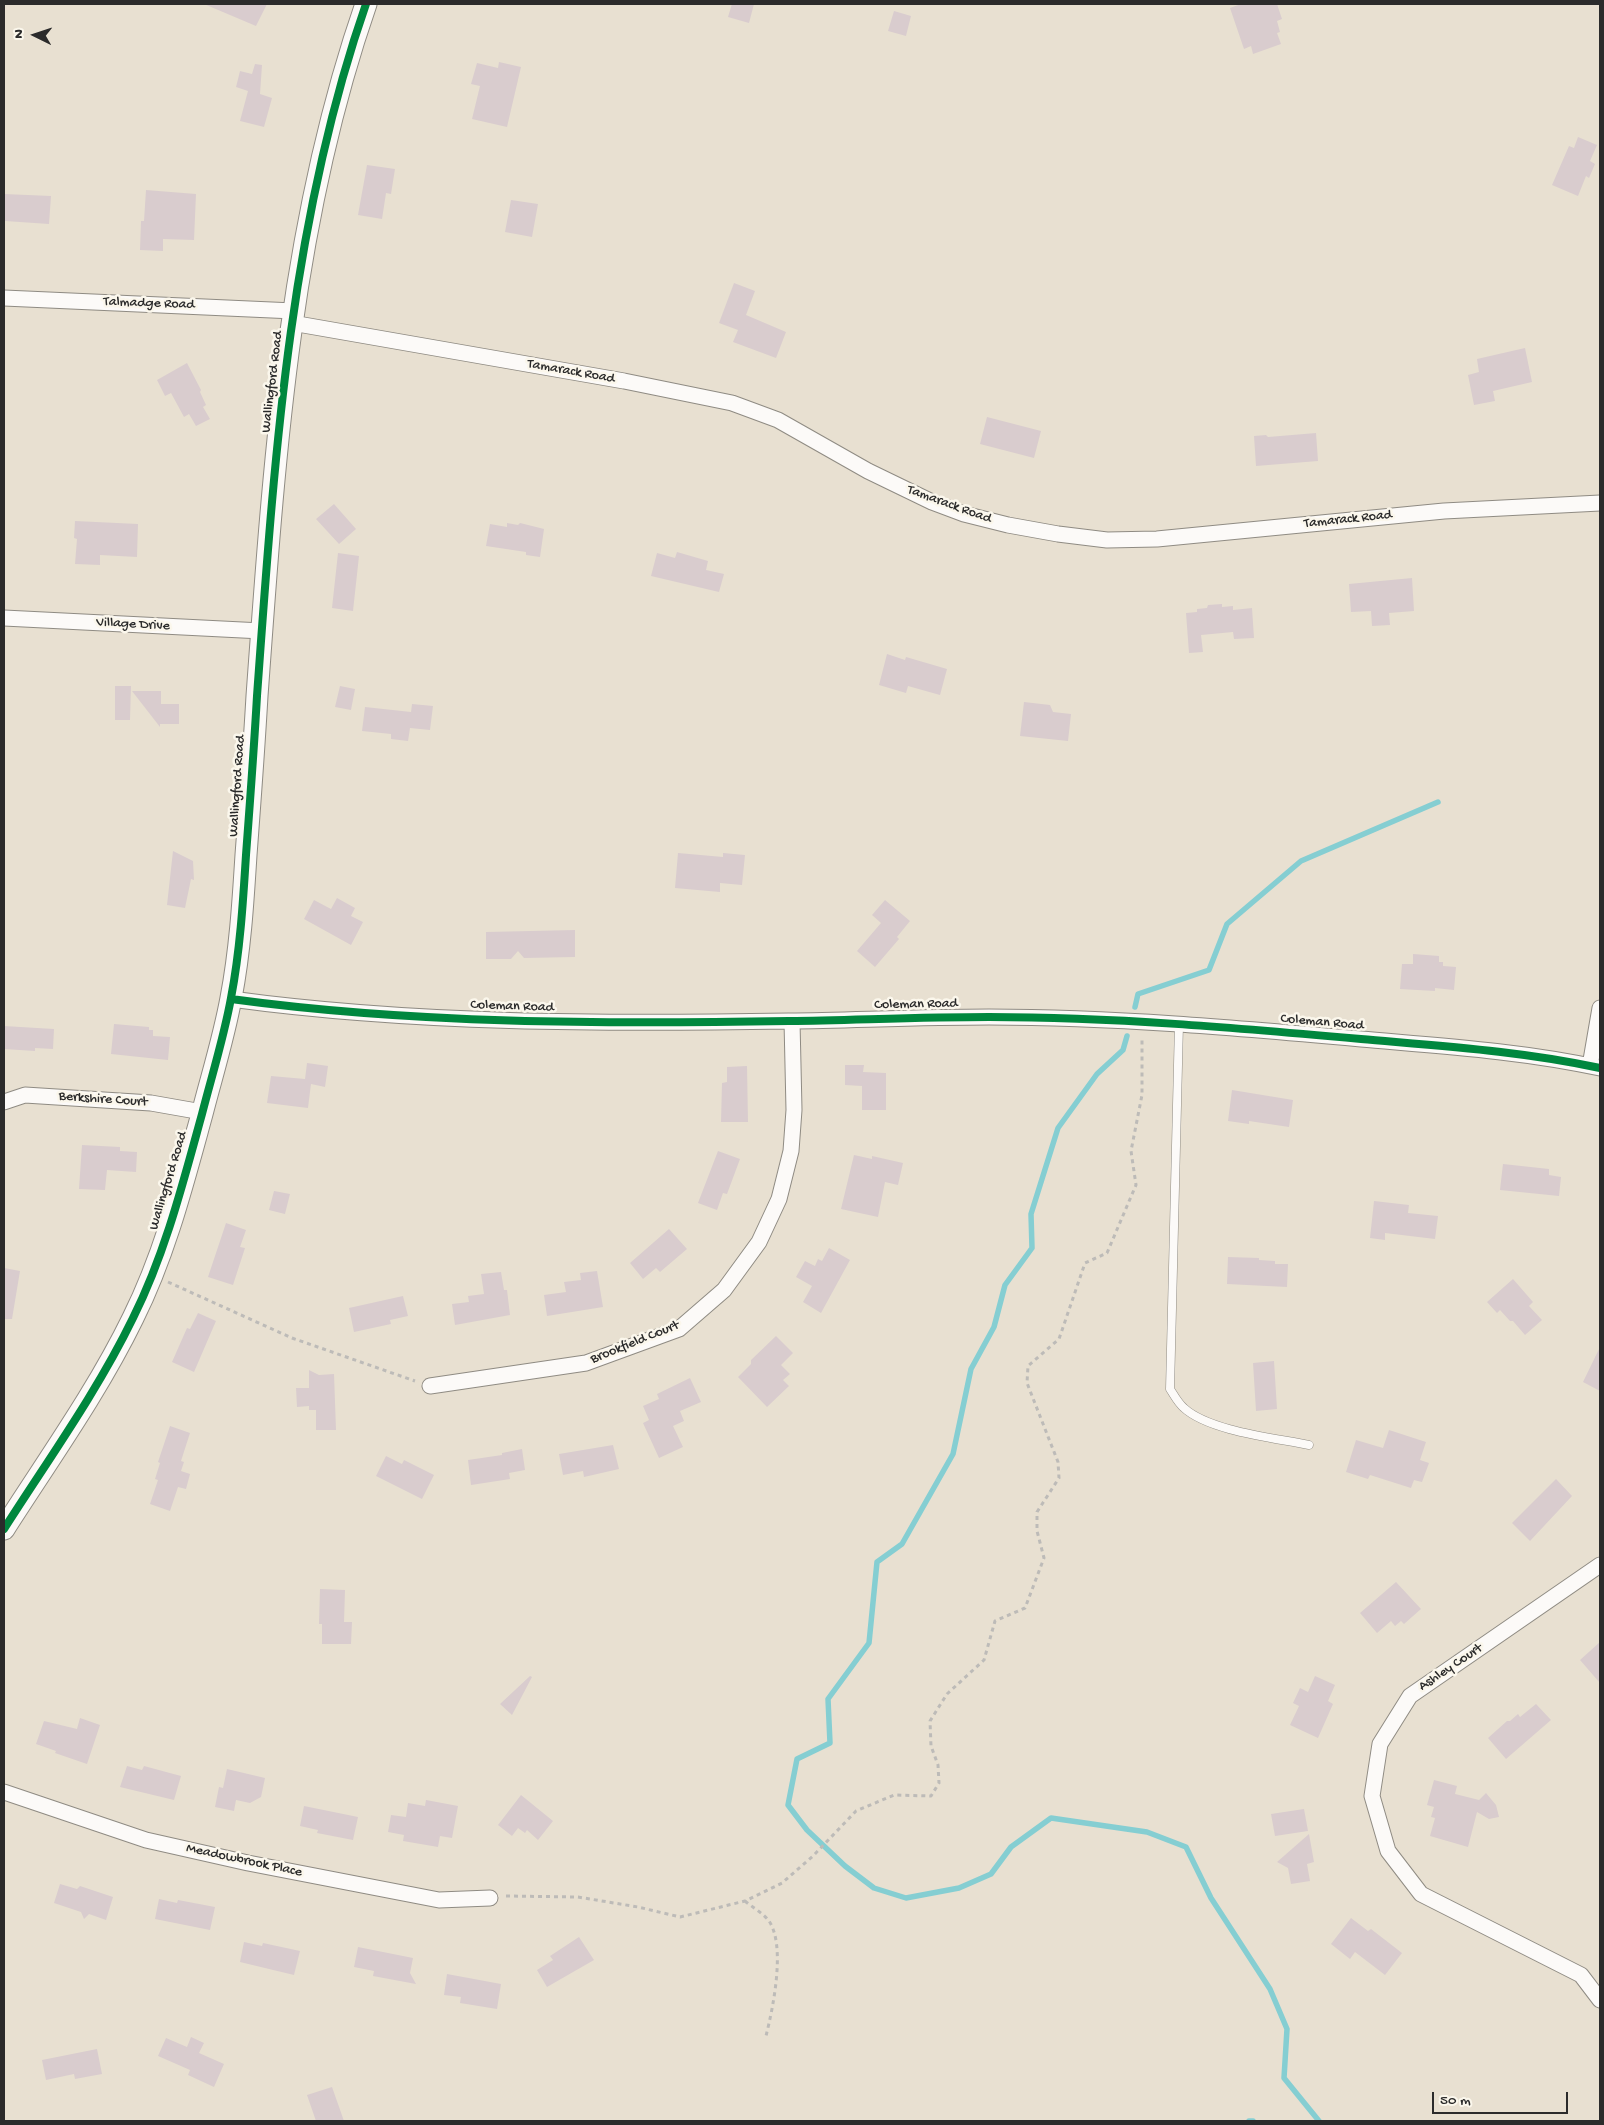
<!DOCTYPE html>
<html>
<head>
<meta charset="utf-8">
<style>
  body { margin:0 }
  #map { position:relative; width:1604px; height:2125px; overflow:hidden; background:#e8e0d1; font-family:"Gochi Hand",sans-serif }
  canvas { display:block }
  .frame { position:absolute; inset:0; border:5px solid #2b2b2b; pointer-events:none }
  .north { position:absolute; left:10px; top:10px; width:50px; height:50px; -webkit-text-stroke:4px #fbf7ec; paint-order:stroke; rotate:274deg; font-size:14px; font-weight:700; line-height:20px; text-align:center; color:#2b2b2b }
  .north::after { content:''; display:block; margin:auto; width:18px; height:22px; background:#2b2b2b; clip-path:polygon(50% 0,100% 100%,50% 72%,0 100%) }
  .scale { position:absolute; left:1432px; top:2092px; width:136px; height:22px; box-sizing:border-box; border:2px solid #2b2b2b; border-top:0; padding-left:6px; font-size:15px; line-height:18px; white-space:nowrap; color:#2b2b2b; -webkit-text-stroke:4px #fbf7ec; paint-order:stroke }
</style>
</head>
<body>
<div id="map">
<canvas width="1604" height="2125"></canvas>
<div class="frame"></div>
<div class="north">N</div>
<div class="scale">50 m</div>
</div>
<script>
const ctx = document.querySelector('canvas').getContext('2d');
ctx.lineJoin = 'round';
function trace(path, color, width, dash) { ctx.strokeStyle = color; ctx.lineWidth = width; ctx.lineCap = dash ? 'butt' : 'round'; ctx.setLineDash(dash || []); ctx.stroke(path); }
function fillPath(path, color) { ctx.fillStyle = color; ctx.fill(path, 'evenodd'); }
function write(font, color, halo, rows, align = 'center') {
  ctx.font = font + ' "Gochi Hand",sans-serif'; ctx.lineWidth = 5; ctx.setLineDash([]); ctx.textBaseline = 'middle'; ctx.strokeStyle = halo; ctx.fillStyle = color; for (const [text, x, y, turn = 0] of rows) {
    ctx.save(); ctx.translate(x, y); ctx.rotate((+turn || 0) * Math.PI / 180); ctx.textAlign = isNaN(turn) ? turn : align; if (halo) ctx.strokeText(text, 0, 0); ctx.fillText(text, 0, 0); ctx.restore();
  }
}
trace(new Path2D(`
  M1135,1007l3,-13 71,-24 18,-46 74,-63 137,-59
  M1127,1036l-4,14 -26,24 -39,54 -27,86 1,34 -27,37 -11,42 -23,42 -18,85 -51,90 -25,18 -8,81 -41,56 2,44 -33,16 -9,46 19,25 38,36 29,22 32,10 53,-10 32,-14 20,-27 40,-29 96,14 39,15 25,51 59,91 17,40 -3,49 35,43
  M1249,2121h4`), '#85ced2', 5.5);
fillPath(new Path2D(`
  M204,4h63l-11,22z
  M732,4h22l-5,19 -21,-6z
  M1241,4h36l5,15 -5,2 3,11 -3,1 4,11 -28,10 -2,-8 -7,3 -14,-41z
  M894,11l17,5 -5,20 -18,-5z
  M499,62l22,5 -14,60 -35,-8 8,-33 -9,-2 6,-21 21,5z
  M255,64l7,1 -2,29 12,4 -8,29 -24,-6 8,-30 -12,-4 4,-16 12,3z
  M1578,137l19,8 -7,16 5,3 -6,14 -3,-2 -8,20 -26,-11 17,-39 5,2z
  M367,165l28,4 -4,25 -5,-1 -4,26 -24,-4z
  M146,190l50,4 -2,46 -31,-1v12l-23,-1 1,-29h3z
  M4,194l47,2 -2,28 -44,-3z
  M511,200l27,4 -6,33 -27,-5z
  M734,283l21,8 -9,24 40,17 -10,26 -43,-16 5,-12 -19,-7z
  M1525,348l7,34 -39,9 2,10 -21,4 -6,-30 11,-3 -2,-13z
  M187,363l14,27 -1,2 6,13 -3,2 7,12 -14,7 -7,-12 -5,3 -13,-24 -6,3 -8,-16z
  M987,417l54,14 -7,27 -54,-14z
  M1316,433l2,28 -62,5 -2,-30 12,-1 2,2z
  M334,504l22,25 -17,15 -23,-25z
  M75,521l63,3 -1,33 -37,-2v10l-25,-1 2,-25 -3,-1z
  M507,523l11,2 2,-2 24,6 -4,28 -14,-2v-3l-40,-6 4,-22 17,3z
  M677,552l31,9 -2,9 18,4 -5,18 -68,-16 6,-23 18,5z
  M338,553l21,3 -6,55 -21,-3z
  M1412,578l2,33 -25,2 1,12 -18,1 -1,-15 -20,1 -2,-28z
  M1222,604v3l11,-1v4l19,-2 2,30 -20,1 -1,-7 -32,3 2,17 -14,1 -3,-40 11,-1v-3l10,-1 1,-3z
  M887,654l18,6 1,-3 41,12 -7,26 -32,-9 -2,7 -27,-8z
  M115,686h16l-1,34h-15z
  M340,686l15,3 -4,21 -16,-3z
  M132,691h29v13h18v20h-19v3z
  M1024,702l26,3 3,7 18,2 -3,27 -48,-5z
  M412,704l21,2 -3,24 -20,-2 -2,13 -17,-2v-5l-29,-3 3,-24 46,5z
  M173,851l20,10 1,19 -3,-1 -6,29 -18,-3z
  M678,853l45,4v-4l22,2 -3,30 -22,-2v9l-45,-4z
  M337,898l18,10 -4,8 12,6 -12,23 -47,-26 10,-19 17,9z
  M885,900l25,21 -13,16 2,2 -24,28 -18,-16 24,-28 -9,-8z
  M575,930v27l-51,1 -6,-7 -7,8h-25v-27z
  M1413,954l26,2v6h4v4l13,1 -2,23 -19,-2v3l-35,-2 2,-25h11z
  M114,1024l35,3v3h4v6l17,1 -2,23 -57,-6z
  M4,1026l50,3 -1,20 -18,-1v3l-31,-2z
  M307,1063l21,3 -3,21 -14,-3 -3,24 -41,-5 4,-27 34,3z
  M845,1065h19l-1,7 23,1v37h-24v-24l-17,-1z
  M747,1066l1,56h-27l1,-39 5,-1v-15z
  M1232,1090l61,10 -4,27 -40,-6v3l-21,-3z
  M82,1145l38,2v4l17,1 -1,20 -29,-2 -2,20 -26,-1z
  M718,1151l22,8 -13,35 -4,-1 -6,17 -19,-7z
  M854,1155l18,4v-3l31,7 -5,22 -13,-3 -7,35 -37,-8z
  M1503,1164l46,5v6l12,2 -2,19 -59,-6z
  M274,1191l16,3 -5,20 -16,-4z
  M1374,1201l35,4 -1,8 30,3 -3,23 -50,-6v7l-15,-2z
  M226,1223l20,7 -6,17 5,1 -12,37 -25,-8z
  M669,1229l18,20 -27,23 -4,-4 -13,11 -13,-16z
  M829,1248l21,12 -29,53 -18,-11 9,-16 -16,-9 9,-16 10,5 3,-7 4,2z
  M1228,1257l31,1v2l16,1v3h13l-1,23 -60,-3z
  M4,1268l16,3 -8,48h-8z
  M597,1271l6,36 -56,9 -3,-21 22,-3 -2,-10 17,-2 -1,-7z
  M501,1272l3,18h3l3,25 -55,10 -3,-21 17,-2 -1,-6 16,-2 -3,-20z
  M1513,1279l20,23 -4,4 13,14 -17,15 -12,-14h-3l-10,-11 -3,3 -10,-11z
  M403,1296l5,20 -18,4 1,4 -37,8 -5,-24z
  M198,1313l18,8 -22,51 -22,-10 15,-34 3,1z
  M776,1336l17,17 -12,12 9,9 -7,6 6,6 -22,21 -29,-30 13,-13v-4z
  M1600,1347v44l-17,-9z
  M1274,1361l3,48 -21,2 -3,-48z
  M309,1370l10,5 15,-1 2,56h-20v-20h-7v-4l-12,1 -1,-19h13z
  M690,1378l11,24 -21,9 4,10 -11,5 10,21 -24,11 -16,-35 6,-3 -6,-14 16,-7 -2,-5z
  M170,1426l20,7 -9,28 3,1 -3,9 9,3 -4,15 -8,-2 -8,24 -20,-7 8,-24 -3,-1 5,-16 -2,-1z
  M1389,1430l37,12 -6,18 9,3 -7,19 -8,-2 -3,8 -41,-13 -2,4 -22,-7 10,-32 27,8z
  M613,1445l6,24 -35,8 -1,-6 -20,4 -4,-21z
  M522,1449l3,21 -16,3 1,6 -39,6 -3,-25 34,-5v-2z
  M386,1456l16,8 2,-4 30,15 -12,24 -46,-23z
  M1556,1479l16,17 -42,45 -18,-18z
  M1396,1582l25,27 -17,15 -3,-3 -6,5 -4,-5 -14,12 -17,-20z
  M320,1589l25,1 -1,32h8l-1,22h-29v-20h-3z
  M1600,1642v41l-20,-23z
  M530,1676l2,1 -20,38 -12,-11z
  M1315,1676l20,9 -7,16 5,3 -15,34 -28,-13 9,-19 -6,-3 7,-15 8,4z
  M1536,1704l15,16 -45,39 -18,-21 19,-17h3l8,-7 2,3z
  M80,1718l20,7 -13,39 -32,-11 1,-2 -20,-7 8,-23 33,8z
  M127,1766l15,4 2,-4 37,10 -7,24 -54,-13z
  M227,1769l38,9 -4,19 -11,6 -14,-3 -2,11 -19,-4 4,-20 4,1z
  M1434,1780l23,6 -2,8 24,6 7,-7 10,12 3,12 -10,2 -12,-7 -9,35 -38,-11 5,-18 -4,-1 3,-10 -7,-2z
  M521,1795l32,26 -15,19 -11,-10 -2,3 -7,-5 -6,8 -14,-11z
  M426,1800l32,6 -6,32 -12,-2 -2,11 -35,-6 1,-6 -16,-3 3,-17 15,2 2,-14 17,3z
  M304,1806l54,11 -5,23 -36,-7 1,-3 -18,-4z
  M1304,1809l4,22 -33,5 -4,-22z
  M1309,1834l5,28 -7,2 3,17 -19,3 -3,-16 -11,-6z
  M60,1884l17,5 3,-3 33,11 -7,23 -17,-6 -5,5 -3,-7 -27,-9z
  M159,1899l18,4 1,-3 37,7 -5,23 -55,-11z
  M1351,1918l17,13 3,-2 31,24 -17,22 -30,-23 -5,7 -19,-15z
  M579,1937l15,23 -47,27 -10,-17 16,-10 -3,-4z
  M244,1942l18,4 1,-3 37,8 -6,24 -54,-13z
  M358,1947l55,11 -3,15 6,11 -43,-8 1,-5 -20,-4z
  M447,1974l54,10 -4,25 -37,-6 1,-6 -17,-2z
  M191,2037l13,6 -5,10 25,11 -10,23 -26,-12 2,-5 -32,-14 8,-18 21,9z
  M97,2049l5,25 -27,5 -1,-5 -28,6 -4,-20z
  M332,2087l12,34h-28l-9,-26z`), '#d9ccce');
const lane = new Path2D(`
  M1179,1024l-9,365c4,6 8,14 14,19 25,23 91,30 125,37`);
const street = new Path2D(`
  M4,298l290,13
  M292,323l332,58 108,22 46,17 90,51 64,31 32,12 44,11 50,9 49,6 50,-1 287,-28 156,-8
  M4,618l258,13
  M231,999c183,25 374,25 558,22 67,-1 133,-4 200,-4 124,0 248,11 372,22 80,7 161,12 239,29
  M1590,1066l10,-58
  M4,1102l21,-7 126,8 51,9
  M430,1386l156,-23 93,-34 45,-39 35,-48 20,-43 12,-48 3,-41 -2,-89
  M1600,1565l-190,131 -30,48 -8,52 16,55 33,43 160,81 19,25
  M4,1792l142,48 102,23 191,37 51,-2`);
const secondary = new Path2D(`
  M4,1529c44,-69 93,-137 129,-211 32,-64 50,-135 69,-204 10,-39 22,-77 29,-116 9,-47 12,-95 15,-143 4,-53 8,-106 11,-159 17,-233 32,-471 109,-692`);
trace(lane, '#8f8b83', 9);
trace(street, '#8f8b83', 17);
trace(secondary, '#8f8b83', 23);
trace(new Path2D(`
  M168,1282l124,56 123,43
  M506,1896l72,1 60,10 42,10 65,-16 37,-18 31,-27 43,-45 38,-16 37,1 8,-13 -1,-18 -7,-19 -1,-25 17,-27 37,-34 11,-39 30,-13 19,-50 -7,-27v-19l22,-34 -1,-16 -31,-79 1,-17 31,-27 26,-76 22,-10 29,-68 -5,-34 11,-56v-57
  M745,1901c7,6 18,12 24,20 17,25 4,87 -3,115`), '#bdbbb8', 3, [4, 4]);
trace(lane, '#fcfaf8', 8);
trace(street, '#fcfaf8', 15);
trace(secondary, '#fcfaf8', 21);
trace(new Path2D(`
  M231,999c183,25 374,25 558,22 67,-1 133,-4 200,-4 124,0 248,11 372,22 80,7 161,12 239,29
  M4,1529c44,-69 93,-137 129,-211 32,-64 50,-135 69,-204 10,-39 22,-77 29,-116 9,-47 12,-95 15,-143 4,-53 8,-106 11,-159 17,-233 32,-471 109,-692`), '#00873e', 8);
write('14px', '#2b2b2b', '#fbf7ec', [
  ["Talmadge Road",149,304,2],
  ["Tamarack Road",571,372,10],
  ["Wallingford Road",273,382,-83],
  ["Tamarack Road",949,505,20],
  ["Tamarack Road",1348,520,-6],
  ["Village Drive",133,625,3],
  ["Wallingford Road",238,786,-86],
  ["Coleman Road",916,1005,-1],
  ["Coleman Road",512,1007,2],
  ["Coleman Road",1322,1023,5],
  ["Berkshire Court",103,1100,4],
  ["Wallingford Road",169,1181,-73],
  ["Brookfield Court",635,1343,-22],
  ["Ashley Court",1451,1668,-34],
  ["Meadowbrook Place",244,1861,12]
]);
</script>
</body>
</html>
